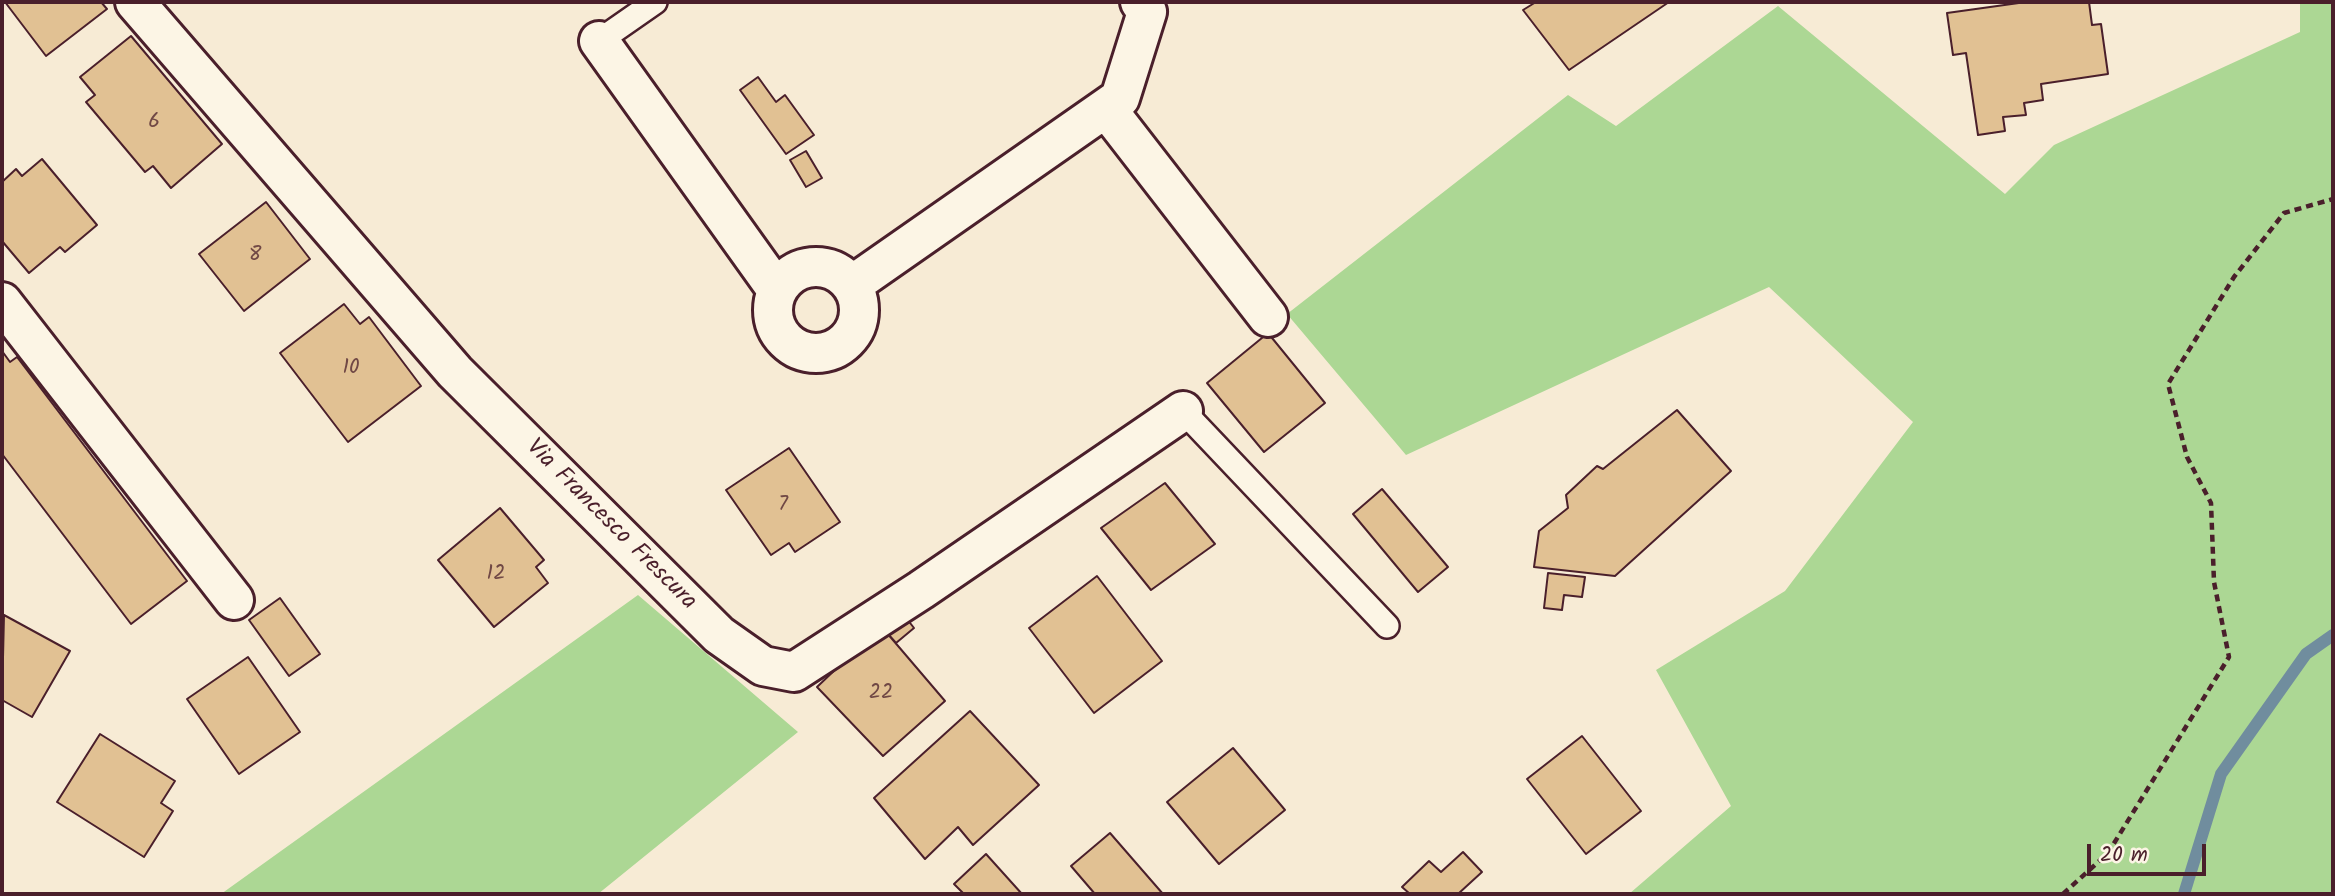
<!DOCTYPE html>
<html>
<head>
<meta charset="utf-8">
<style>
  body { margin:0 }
  #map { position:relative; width:2335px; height:896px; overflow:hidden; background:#f7ebd5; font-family:Kalam,sans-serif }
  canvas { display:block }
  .frame { position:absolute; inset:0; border:4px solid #4a1f2b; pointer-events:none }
  .scale { position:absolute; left:2087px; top:844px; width:119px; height:32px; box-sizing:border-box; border:4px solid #4a1f2b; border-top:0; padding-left:9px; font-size:21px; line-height:24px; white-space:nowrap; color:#4a1f2b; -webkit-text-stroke:5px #fcf5e5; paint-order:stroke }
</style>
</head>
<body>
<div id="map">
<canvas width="2335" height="896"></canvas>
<div class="frame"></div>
<div class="scale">20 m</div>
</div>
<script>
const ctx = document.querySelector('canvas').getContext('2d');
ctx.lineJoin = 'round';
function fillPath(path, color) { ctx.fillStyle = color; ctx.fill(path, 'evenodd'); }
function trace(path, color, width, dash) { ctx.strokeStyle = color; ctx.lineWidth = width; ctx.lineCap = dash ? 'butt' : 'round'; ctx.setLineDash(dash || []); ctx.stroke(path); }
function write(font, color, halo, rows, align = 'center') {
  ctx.font = font + ' Kalam,sans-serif'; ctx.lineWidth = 7; ctx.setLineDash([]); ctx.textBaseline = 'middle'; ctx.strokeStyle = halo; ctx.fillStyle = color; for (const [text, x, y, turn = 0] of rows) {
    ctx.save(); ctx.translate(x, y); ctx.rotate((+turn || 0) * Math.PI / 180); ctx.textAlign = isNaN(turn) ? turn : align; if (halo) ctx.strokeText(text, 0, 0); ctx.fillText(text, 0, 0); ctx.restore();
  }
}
fillPath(new Path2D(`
  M2300,2h33v892h-704l102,-88 -75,-136 129,-79 128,-169 -144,-135 -363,168 -119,-141 281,-219 48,31 162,-120 227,188 49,-49 246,-113z
  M638,595l160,137 -200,162h-377z`), '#acd794');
trace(new Path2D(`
  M2184,894l37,-120 85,-120 27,-19`), '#708d9e', 12);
const building = new Path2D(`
  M5,2h96l6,7 -61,47z
  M1536,2h133l-100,68 -46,-60z
  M2026,2h63l3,23 9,-1 7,50 -67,10 2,16 -19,3 2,12 -23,2 2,14 -27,4 -12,-82 -13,2 -6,-42z
  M131,36l91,108 -51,44 -18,-22 -8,6 -59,-70 9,-7 -15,-18z
  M758,77l18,25 9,-7 29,40 -28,19 -46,-64z
  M806,151l16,27 -16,9 -16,-27z
  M42,159l55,66 -32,27 -5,-5 -31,26 -27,-32v-59l14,-13 6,7z
  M266,202l44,57 -66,52 -45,-57z
  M344,304l16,20 9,-7 52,69 -73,56 -68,-89z
  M1268,333l57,70 -61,49 -57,-69z
  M2,351l8,11 7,-5 170,224 -56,43 -129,-170z
  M1677,410l54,61 -116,105 -81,-9 5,-36 29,-23 -2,-13 31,-29 6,3z
  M789,448l51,74 -45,30 -6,-9 -18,12 -45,-65z
  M1165,483l50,61 -64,46 -50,-62z
  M1382,489l66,78 -30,25 -65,-78z
  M500,508l44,52 -8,7 12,16 -54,44 -56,-67z
  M1548,573l37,4 -3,20 -18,-2 -2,15 -18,-2z
  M1097,576l65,85 -68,52 -65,-85z
  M280,598l40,56 -31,22 -40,-56z
  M900,610l14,18 -18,15 -15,-17z
  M4,615l66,36 -38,66 -30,-17z
  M881,626l64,75 -62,55 -66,-69z
  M248,657l52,75 -61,42 -52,-75z
  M970,711l69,74 -66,60 -15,-18 -33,32 -51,-61z
  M100,734l75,47 -14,22 12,8 -29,46 -87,-55z
  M1582,736l59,75 -55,43 -59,-75z
  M1233,748l52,62 -66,54 -52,-62z
  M1110,833l53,61h-68l-24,-28z
  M1463,852l19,20 -24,22h-48l-8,-7 27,-26 12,11z
  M986,854l36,40h-58l-10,-10z`);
fillPath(building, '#e1c193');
trace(building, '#4a1f2b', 2);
const service = new Path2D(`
  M599,41l56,-39
  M1183,411l204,215`);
const minor = new Path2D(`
  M135,2l320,370 264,263 44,31 31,6 127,-82 262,-179
  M599,41l178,249
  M1106,108l162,209
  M773 310a43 43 0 1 1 86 0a43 43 0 1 1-86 0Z
  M852,285l268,-187 27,-86 -7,-10
  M2,302l232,298`);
trace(service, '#4a1f2b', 28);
trace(minor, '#4a1f2b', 44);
trace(new Path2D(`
  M2063,894l45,-41 121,-196 -15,-75 -3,-79 -24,-46 -19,-73 66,-107 50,-64 49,-14`), '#4a1f2b', 4.5, [7, 5]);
trace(service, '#fcf5e5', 23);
trace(minor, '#fcf5e5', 38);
write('21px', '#704845', null, [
  ["6",154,123],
  ["8",255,256],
  ["10",351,369],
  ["7",783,506],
  ["12",496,575],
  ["22",881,694]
]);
write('24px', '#4a1f2b', '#fcf5e5', [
  ["Via Francesco Frescura",610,526,45]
]);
</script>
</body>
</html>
